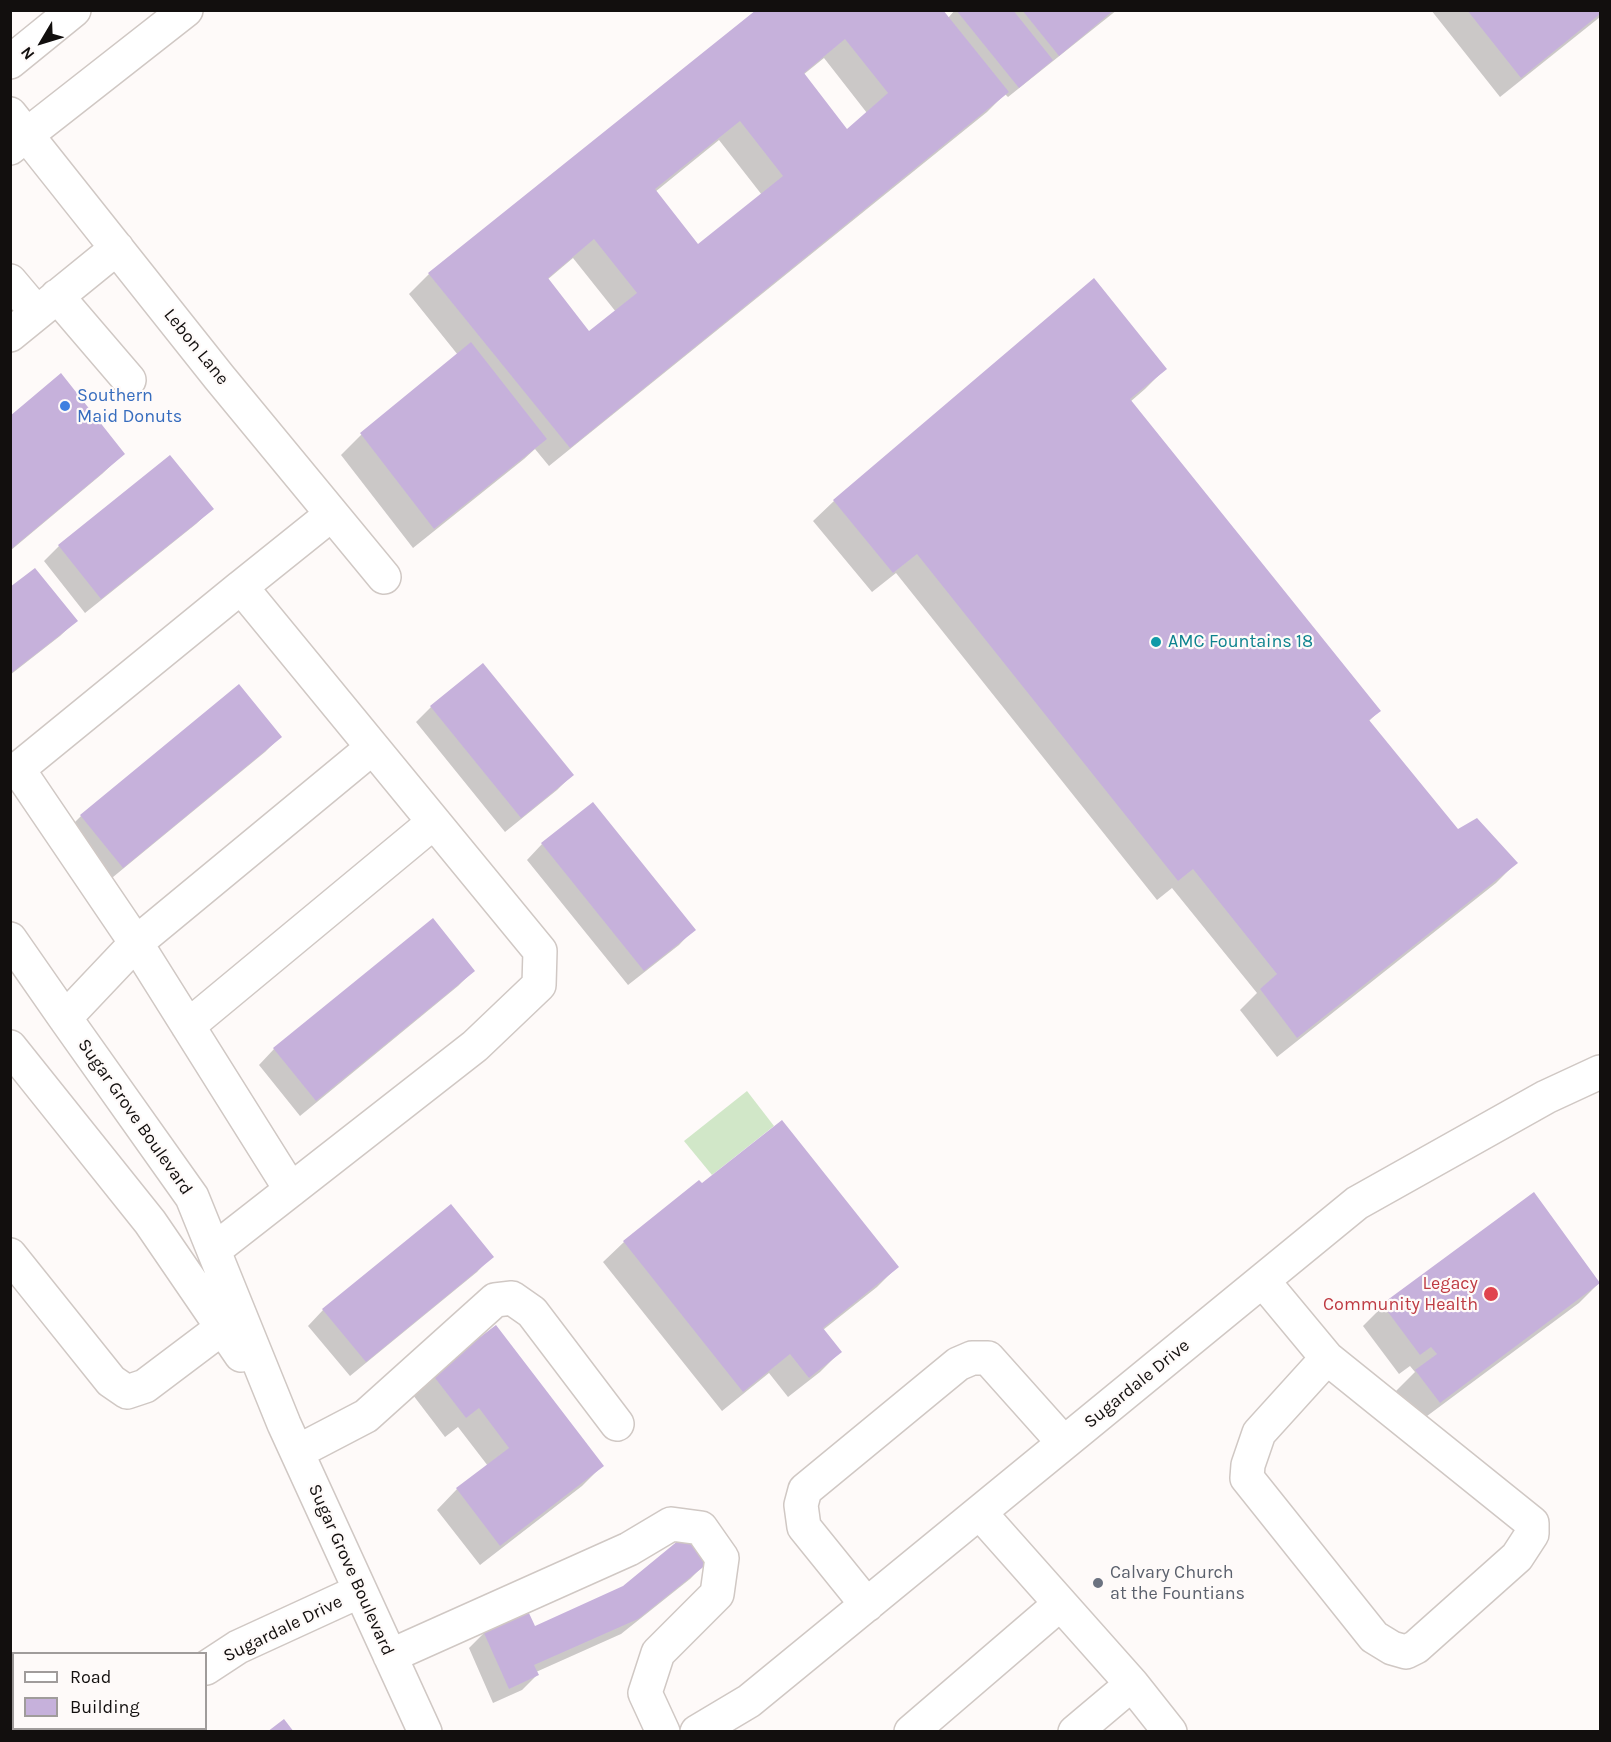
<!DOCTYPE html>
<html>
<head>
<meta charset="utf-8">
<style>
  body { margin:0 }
  #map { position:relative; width:1611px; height:1742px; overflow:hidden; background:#fefaf9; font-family:Karla,sans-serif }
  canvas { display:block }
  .frame { position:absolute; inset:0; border:12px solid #120f0e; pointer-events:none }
  .legend { position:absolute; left:12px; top:1652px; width:195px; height:78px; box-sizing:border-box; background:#fefaf9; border:2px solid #a09c9b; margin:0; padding:8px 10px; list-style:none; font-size:18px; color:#120f0e }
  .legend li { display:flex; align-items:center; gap:12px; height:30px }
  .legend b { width:30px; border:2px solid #a09c9b }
  .north { position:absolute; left:12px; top:12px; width:60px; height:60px; -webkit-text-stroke:4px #fefaf9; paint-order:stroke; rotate:232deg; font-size:16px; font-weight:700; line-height:24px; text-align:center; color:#120f0e }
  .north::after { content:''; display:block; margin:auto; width:21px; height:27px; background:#120f0e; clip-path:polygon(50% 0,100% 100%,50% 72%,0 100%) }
</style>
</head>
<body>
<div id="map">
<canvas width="1611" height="1742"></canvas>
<div class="frame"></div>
<ul class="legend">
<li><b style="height:8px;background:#fff"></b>Road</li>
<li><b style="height:16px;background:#c6b1db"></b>Building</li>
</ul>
<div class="north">N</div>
</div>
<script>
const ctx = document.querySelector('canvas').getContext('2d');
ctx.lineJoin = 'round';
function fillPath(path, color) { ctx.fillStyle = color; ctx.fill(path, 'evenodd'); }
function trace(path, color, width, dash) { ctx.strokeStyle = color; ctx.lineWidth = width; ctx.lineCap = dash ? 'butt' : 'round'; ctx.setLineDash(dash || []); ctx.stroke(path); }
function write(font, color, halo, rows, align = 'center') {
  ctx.font = font + ' Karla,sans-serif'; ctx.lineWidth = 4.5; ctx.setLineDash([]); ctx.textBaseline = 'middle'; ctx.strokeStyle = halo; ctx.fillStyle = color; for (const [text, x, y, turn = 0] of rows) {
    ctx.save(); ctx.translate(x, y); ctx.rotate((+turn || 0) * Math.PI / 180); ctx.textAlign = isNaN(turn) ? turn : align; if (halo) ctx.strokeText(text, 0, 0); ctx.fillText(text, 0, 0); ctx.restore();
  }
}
fillPath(new Path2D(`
  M747,1091l27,35 -62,49 -28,-34z`), '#d1e7c8');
fillPath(new Path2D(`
  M758,10l190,8 7,-8h162l-109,87 -3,-3 -18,18 -438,354 -14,-17 -11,10 -111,89 -72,-93 20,-20 97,-80 -49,-61 20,-20zM824,58l43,55 -20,18 -44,-56zM719,140l43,55 -64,52 -43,-55zM573,258l43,54 -27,21 -42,-53z
  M1431,10h169v7l-100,80z
  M1094,280l71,89 -20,20 -15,13 249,309 -11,11 90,109 58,32 -20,20 -219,174 -37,-47 17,-17 -85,-105 -15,12 -261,-327 -24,19 -59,-71 21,-20z
  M10,418l113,36 -21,20 -92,77z
  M170,457l42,52 -16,15 -111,89 -41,-52 15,-15z
  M10,589l66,32 -16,15 -50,39z
  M483,665l89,110 -15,15 -52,42 -89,-110 15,-15z
  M280,737l-15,15 -158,130 -41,-51 15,-15z
  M542,844l152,85 -15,16 -51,40 -101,-125z
  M473,971l-15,15 -158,130 -41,-51 15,-16z
  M699,1182l198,85 -20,20 -54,43 17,22 -20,20 -32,25 -19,-24 -47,38 -119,-149 21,-20z
  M1533,1194l66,89 -20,20 -160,119 -23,-31 19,-19 -5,-6 -11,8 -36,-48 20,-20z
  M492,1256l-15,16 -127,104 -42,-50 15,-16z
  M433,1375l169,91 -20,20 -102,79 -43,-55 20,-21 31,-23 -30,-39 -13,10 -32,-42z
  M705,1564l-15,15 -69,55 -85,38 1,3 -15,15 -29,13 -24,-55 15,-15 50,-5z`), '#0003');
fillPath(new Path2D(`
  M756,10h187l66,82 -439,356 -142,-175zM845,39l43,54 -41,36 -43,-56zM740,121l43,55 -85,68 -43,-55zM594,239l43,54 -48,38 -41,-53z
  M956,10h57l40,50 -34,28z
  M1022,10h92l-55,46z
  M1467,10h133v4l-79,64z
  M1094,278l73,91 -37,30 251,312 -12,9 89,109 19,-11 41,45 -221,175 -37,-49 17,-15 -84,-105 -15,12 -261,-327 -24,19 -60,-73z
  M471,342l76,97 -113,90 -74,-96z
  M61,373l64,81 -115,96v-134z
  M170,455l44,54 -113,90 -43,-54z
  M35,568l43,53 -68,53v-87z
  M483,663l91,112 -53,43 -91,-112z
  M239,684l43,53 -159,131 -43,-53z
  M593,802l103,128 -52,41 -103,-128z
  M433,918l42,53 -159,130 -43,-53z
  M782,1120l117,147 -76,61 19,24 -33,26 -19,-24 -47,38 -120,-151 76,-61 3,3z
  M1534,1192l66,91 -160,120 -25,-33 22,-16 -6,-7 -11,8 -38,-51z
  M451,1204l43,53 -128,105 -44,-53z
  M496,1325l108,141 -104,80 -44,-58 53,-40 -30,-40 -13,10 -34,-44z
  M685,1535l22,29 -69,55 -104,46 5,10 -30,14 -26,-58 45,-20 7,15 88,-40z
  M284,1719l10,13h-27z`), '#c6b1db');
const minor = new Path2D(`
  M10,114l209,263 165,200
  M10,281l27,32
  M57,296l72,84
  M10,335l107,-87
  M241,587l-223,182 118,174 155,247
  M10,939l55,79 127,179 92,227 141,308
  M65,1018l71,-75 236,-195
  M188,1026l246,-204
  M10,1047l140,175 91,133
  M214,1250l261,-204 64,-61 1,-34 -299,-364 91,-73
  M10,1255l101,126 16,11 18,-6 77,-58 18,-11
  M1263,1281l64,77 205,165v11l-15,23 -101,90 -10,5 -14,-4 -18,-11 -127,-159 1,-13 11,-32 68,-75
  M297,1452l69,-36 129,-116 17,-2 20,14 85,112
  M980,1513l152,171 -57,48
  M867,1605l-63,-78 -3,-22 4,-15 153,-126 14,-6h16l76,85
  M390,1656l239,-107 42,-25 30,4 21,30 -5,36 -59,59 -13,40 18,39
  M206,1668l32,-21 122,-56
  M1132,1684l38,48
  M108,1732l3,-4
  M697,1732l52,-31 608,-498 189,-106 54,-25
  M911,1732l149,-128`);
const major = new Path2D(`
  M10,62l64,-52
  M10,148l176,-138`);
trace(minor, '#d0c8c4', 36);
trace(major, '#d0c8c4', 36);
trace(minor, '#fff', 33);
trace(major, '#fff', 33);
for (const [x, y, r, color] of [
  [65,406,6,"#3f7fe0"],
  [1156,642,6,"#0f9aa8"],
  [1491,1294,8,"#e0444e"],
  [1098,1583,6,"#6b7280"]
]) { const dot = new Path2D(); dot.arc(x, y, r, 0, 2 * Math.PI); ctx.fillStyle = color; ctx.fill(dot); trace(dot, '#fefaf9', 2); }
write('18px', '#120f0e', '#fefaf9', [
  ["Lebon Lane",196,347,51],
  ["Sugar Grove Boulevard",135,1117,55],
  ["Sugardale Drive",1137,1384,-39],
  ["Sugar Grove Boulevard",351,1570,66],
  ["Sugardale Drive",283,1629,-26]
]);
write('18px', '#366cbe', '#fefaf9', [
  ["Southern",77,396],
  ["Maid Donuts",77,417]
], 'left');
write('18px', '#0d838f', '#fefaf9', [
  ["AMC Fountains 18",1168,642]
], 'left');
write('18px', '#be3a42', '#fefaf9', [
  ["Legacy",1478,1284],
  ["Community Health",1478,1305]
], 'right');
write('18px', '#5b616d', '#fefaf9', [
  ["Calvary Church",1110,1573],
  ["at the Fountians",1110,1594]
], 'left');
</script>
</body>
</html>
